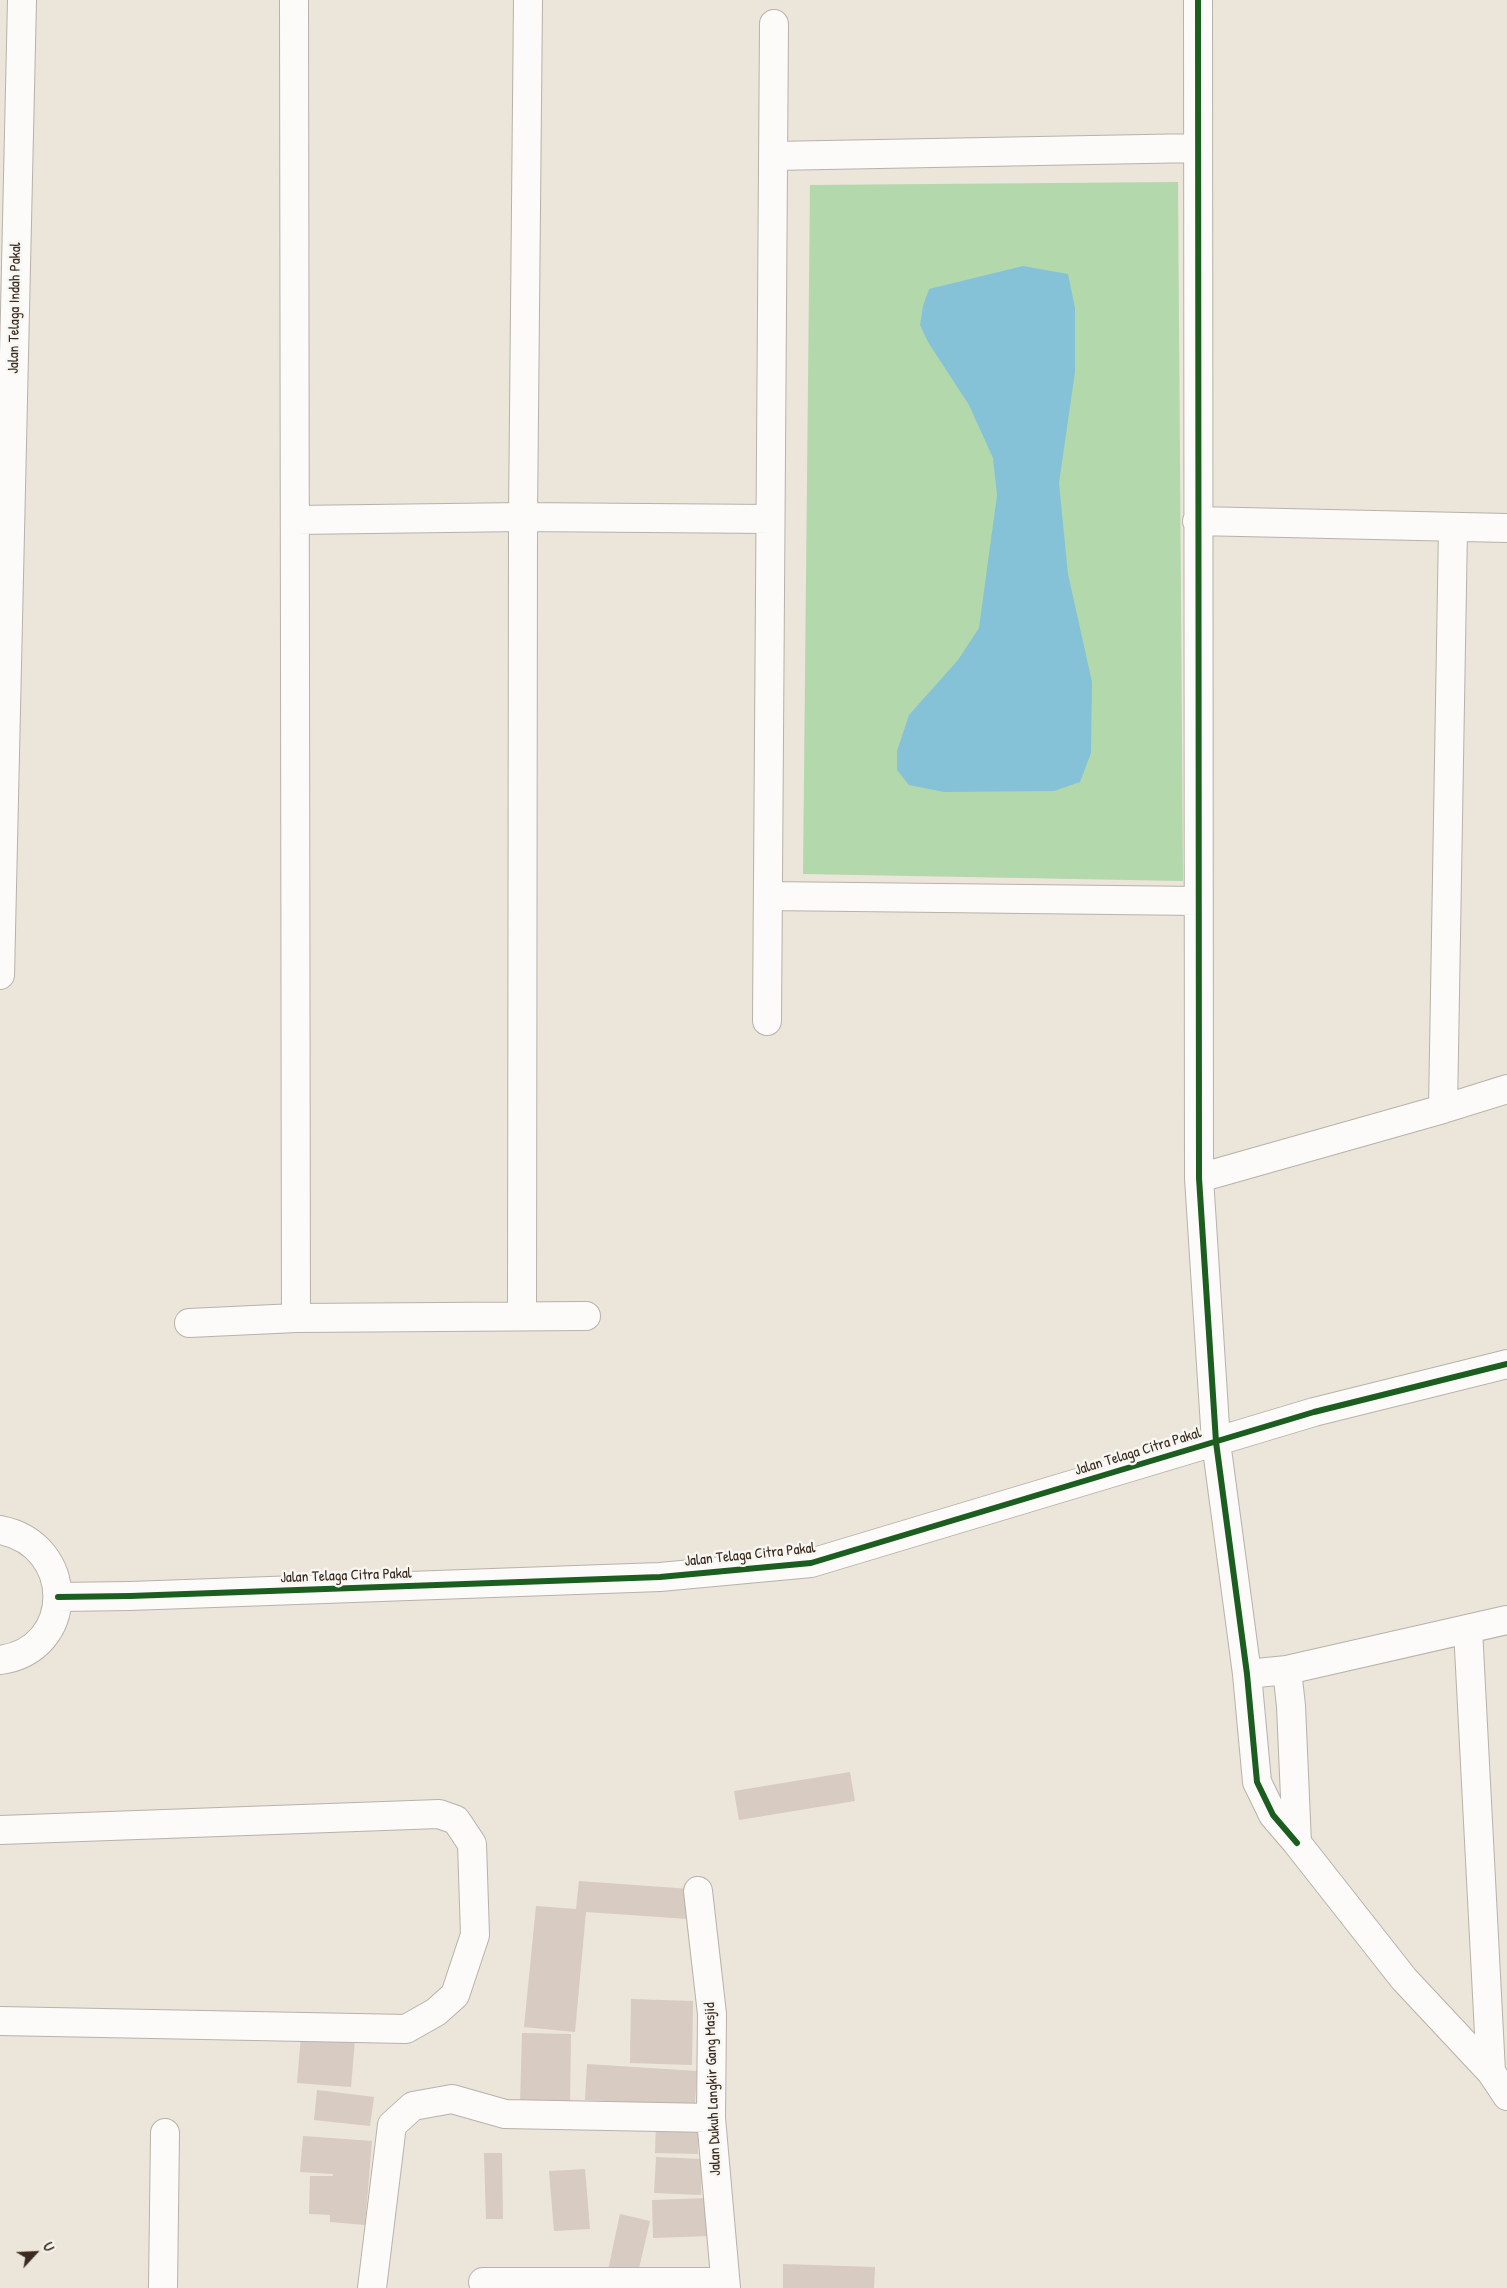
<!DOCTYPE html>
<html>
<head>
<meta charset="utf-8">
<style>
  body { margin:0 }
  #map { position:relative; width:1507px; height:2288px; overflow:hidden; background:#ebe5da; font-family:"Patrick Hand",sans-serif }
  canvas { display:block }
  .north { position:absolute; left:10px; top:2228px; width:50px; height:50px; -webkit-text-stroke:4px #f6f6f2; paint-order:stroke; rotate:65deg; font-size:14px; font-weight:700; line-height:20px; text-align:center; color:#3b2a1e }
  .north::after { content:''; display:block; margin:auto; width:18px; height:22px; background:#3b2a1e; clip-path:polygon(50% 0,100% 100%,50% 72%,0 100%) }
</style>
</head>
<body>
<div id="map">
<canvas width="1507" height="2288"></canvas>
<div class="north">U</div>
</div>
<script>
const ctx = document.querySelector('canvas').getContext('2d');
ctx.lineJoin = 'round';
function fillPath(path, color) { ctx.fillStyle = color; ctx.fill(path, 'evenodd'); }
function trace(path, color, width, dash) { ctx.strokeStyle = color; ctx.lineWidth = width; ctx.lineCap = dash ? 'butt' : 'round'; ctx.setLineDash(dash || []); ctx.stroke(path); }
function write(font, color, halo, rows, align = 'center') {
  ctx.font = font + ' "Patrick Hand",sans-serif'; ctx.lineWidth = 5; ctx.setLineDash([]); ctx.textBaseline = 'middle'; ctx.strokeStyle = halo; ctx.fillStyle = color; for (const [text, x, y, turn = 0] of rows) {
    ctx.save(); ctx.translate(x, y); ctx.rotate((+turn || 0) * Math.PI / 180); ctx.textAlign = isNaN(turn) ? turn : align; if (halo) ctx.strokeText(text, 0, 0); ctx.fillText(text, 0, 0); ctx.restore();
  }
}
fillPath(new Path2D(`
  M1178,182l5,699 -380,-7 7,-689z`), '#b3d8ac');
fillPath(new Path2D(`
  M1023,266l45,8 7,34v64l-16,111 9,91 24,108 -1,71 -11,29 -26,9 -110,1 -35,-7 -12,-15v-19l12,-36 49,-55 21,-32 18,-133 -4,-37 -24,-53 -41,-63 -8,-17 3,-19 6,-17z`), '#85c2d8');
fillPath(new Path2D(`
  M850,1772l5,29 -116,19 -5,-29z
  M579,1881l111,8 -1,30 -103,-7 -11,120 -51,-5 12,-121 40,3z
  M631,1999l62,2 -1,64 -62,-2z
  M522,2033l49,1 -1,72 -50,-2z
  M301,2035l54,4 -4,48 -54,-4z
  M587,2064l110,7 -2,34 -110,-5z
  M317,2090l57,7 -4,29 -56,-6z
  M656,2122l43,2 -1,30 -43,-1z
  M303,2136l69,5 -7,84 -35,-3v-7l-21,-1 1,-38h23v-2l-33,-2z
  M484,2153h18l1,66h-17z
  M656,2157l46,2 -1,36 -47,-2z
  M585,2169l5,60 -36,2 -5,-60z
  M708,2198l1,38 -56,2 -1,-38z
  M620,2214l30,7 -13,56 -29,-7z
  M783,2264l92,3 -1,21h-91z`), '#d8cbc1');
const street = new Path2D(`
  M294,0l2,1318
  M1198,0l1,1178 17,264 31,232 10,108 16,33 24,28
  M773,156l425,-8
  M295,520l228,-3 247,2
  M1197,521l310,7
  M768,896l430,5
  M0,975l22,-975
  M767,1021l7,-997
  M1443,1109l10,-581
  M1199,1178l244,-69 64,-20
  M522,1316l1,-799 5,-517
  M189,1323l107,-5 290,-2
  M0,1530c77,15 76,120 0,130
  M58,1597l72,-1 530,-19 151,-14 503,-151 193,-48
  M1468,1629l23,443
  M1287,1670l4,36 6,137 107,136 87,93 16,24
  M1247,1674l40,-4 220,-50
  M0,1830l439,-16 17,6 16,24 3,91 -20,60 -19,17 -30,17 -406,-8
  M698,1891l14,123 -1,104 15,170
  M483,2282h241
  M163,2288l2,-155
  M372,2288l20,-163 21,-19 39,-7 53,15 206,4`);
trace(street, '#b7b2aa', 30);
trace(street, '#fcfbf9', 28);
trace(new Path2D(`
  M1198,0l1,1178 17,264 31,232 10,108 16,33 24,28
  M58,1597l72,-1 530,-19 151,-14 503,-151 193,-48`), '#1b5e20', 6);
write('15px', '#3b2a1e', '#f6f6f2', [
  ["Jalan Telaga Indah Pakal",15,308,-89],
  ["Jalan Telaga Citra Pakal",1138,1452,-17],
  ["Jalan Telaga Citra Pakal",750,1555,-6],
  ["Jalan Telaga Citra Pakal",346,1576,-2],
  ["Jalan Dukuh Langkir Gang Masjid",713,2089,-92]
]);
</script>
</body>
</html>
